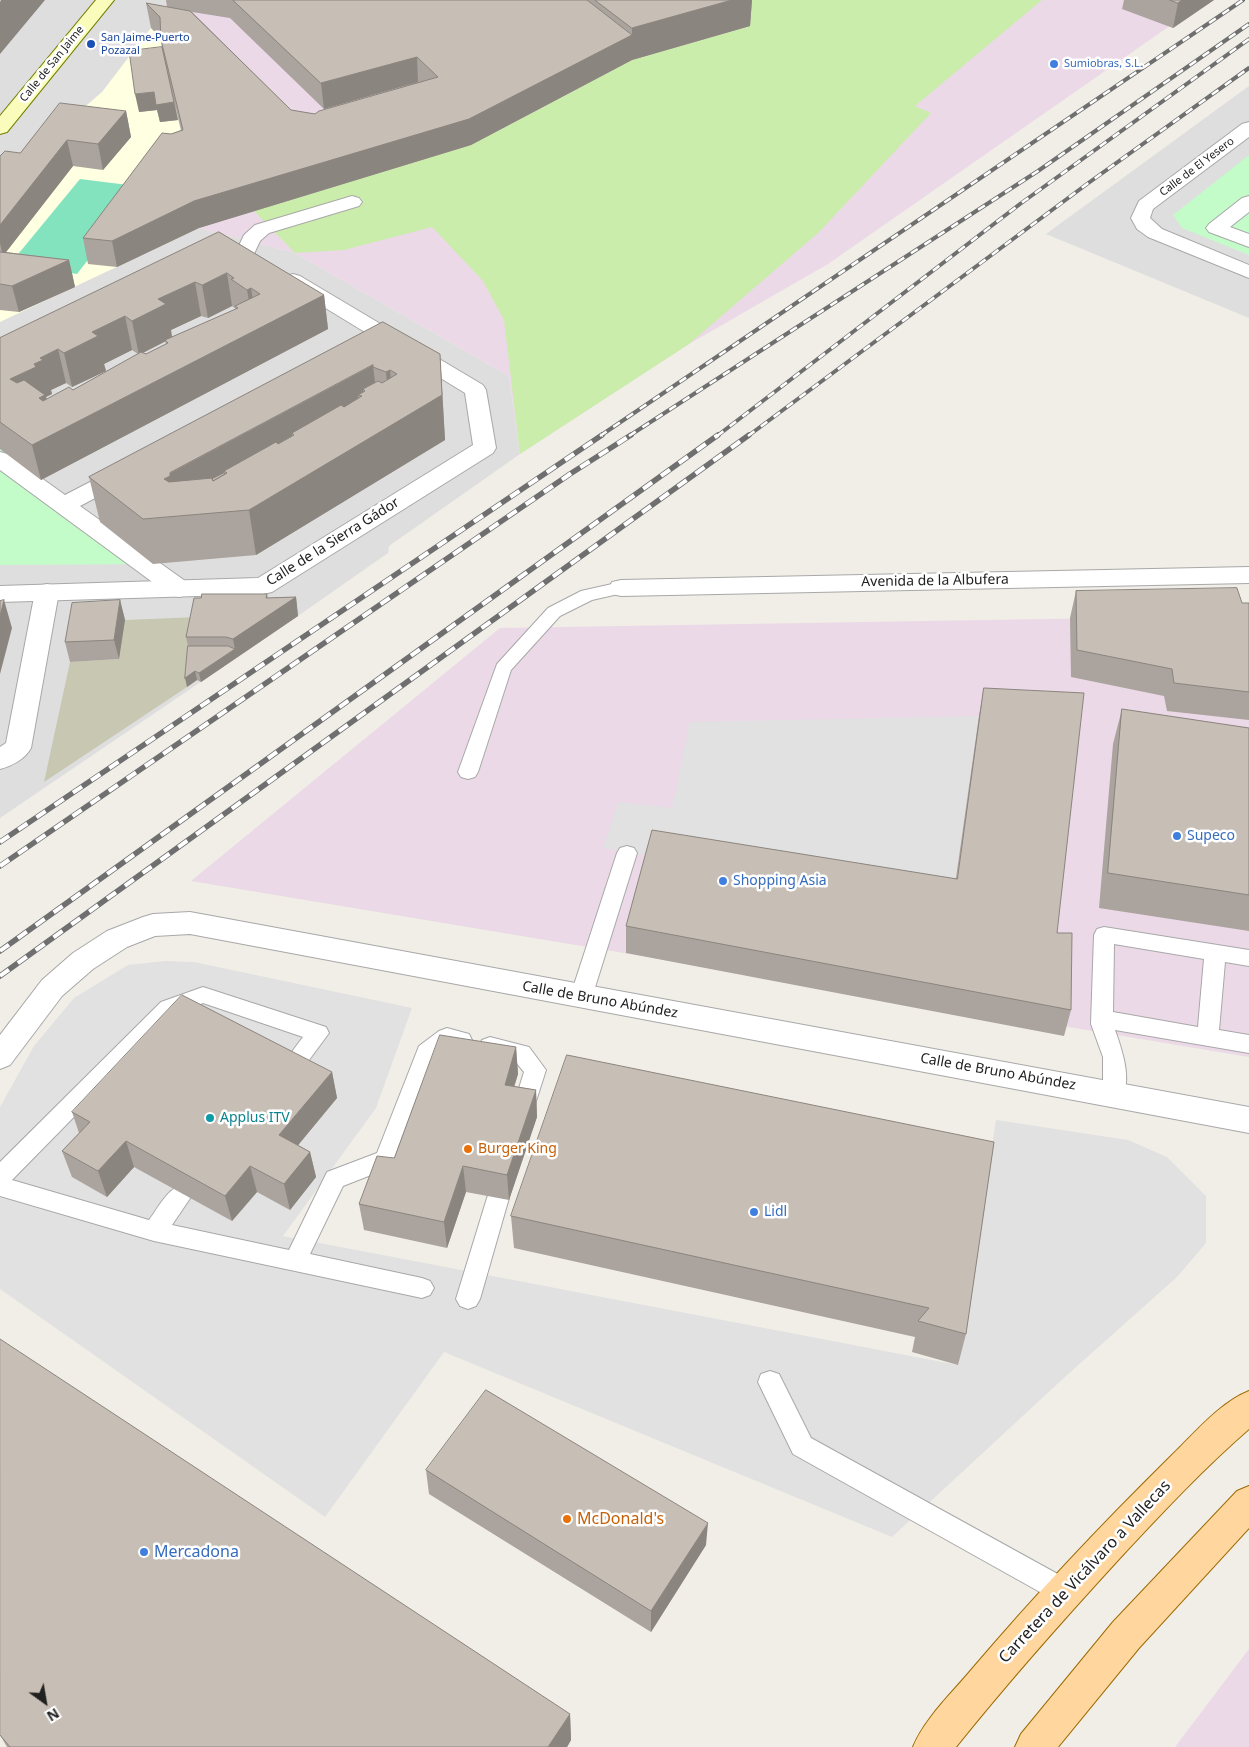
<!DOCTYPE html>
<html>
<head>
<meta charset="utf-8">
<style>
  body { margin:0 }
  #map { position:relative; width:1249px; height:1747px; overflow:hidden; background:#f1eee7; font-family:"Noto Sans",sans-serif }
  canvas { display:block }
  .north { position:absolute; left:20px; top:1677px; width:50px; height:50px; -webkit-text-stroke:4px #fff; paint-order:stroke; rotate:148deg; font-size:14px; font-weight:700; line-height:20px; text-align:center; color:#212121 }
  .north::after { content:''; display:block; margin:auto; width:18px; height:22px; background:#212121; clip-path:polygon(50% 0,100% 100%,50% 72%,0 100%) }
</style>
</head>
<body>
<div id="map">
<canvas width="1249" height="1747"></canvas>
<div class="north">N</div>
</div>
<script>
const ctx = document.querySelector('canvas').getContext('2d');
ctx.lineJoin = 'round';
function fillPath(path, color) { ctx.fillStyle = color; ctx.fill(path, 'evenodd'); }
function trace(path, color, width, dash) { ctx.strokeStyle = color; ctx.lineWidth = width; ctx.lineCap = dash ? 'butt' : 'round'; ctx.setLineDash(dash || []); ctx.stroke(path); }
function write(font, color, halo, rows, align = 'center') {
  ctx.font = font + ' "Noto Sans",sans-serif'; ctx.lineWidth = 5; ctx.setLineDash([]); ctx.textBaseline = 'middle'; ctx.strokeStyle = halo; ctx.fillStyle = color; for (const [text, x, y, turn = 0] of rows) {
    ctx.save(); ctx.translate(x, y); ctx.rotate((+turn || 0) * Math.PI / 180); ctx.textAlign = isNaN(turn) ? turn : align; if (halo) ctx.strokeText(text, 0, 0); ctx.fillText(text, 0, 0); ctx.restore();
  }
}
fillPath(new Path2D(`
  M0,0h168l31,228 96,25 214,123 11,78 -131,92 -1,7 -90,63 -298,202z
  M1249,86v232l-203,-84z`), '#dfdede');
fillPath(new Path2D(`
  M168,0h1039l-379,264 -139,80 -169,110 -11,-78 -214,-123 -96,-25 -12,-72 -22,-91 -14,-37z
  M1229,616l20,15v426l-1058,-176 309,-253z
  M1249,1649v98h-74z`), '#ebd9e7');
fillPath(new Path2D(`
  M151,28l13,14 1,23 22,91 12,72 -199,94v-142l102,-88z`), '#ffffe2');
fillPath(new Path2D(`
  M198,617l-8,39 -3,31 -143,95 26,-120 49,-3 6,-39z`), '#c7c7b2');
fillPath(new Path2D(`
  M715,0h327l-127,106 16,7 -113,120 -129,111 -169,110 -16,-134 -21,-39 -51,-54 -88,23 -49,3 -41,-42 217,-66 161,-85 118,-34z`), '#cbedab');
fillPath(new Path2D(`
  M1249,155v100l-67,-27 -9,-13z
  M0,449l153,115 -153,1z`), '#c3fcc8');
fillPath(new Path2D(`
  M80,179l64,8 -67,87 -67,-10z`), '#82e3be');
fillPath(new Path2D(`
  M979,716l-27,190 -349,-58 15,-46 54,6 18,-86z
  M165,961l29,1 218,46 -36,100 -93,128 675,129 38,-245 132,20 39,17 39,39v47l-29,34 -111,99 -174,161 -448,-185 -119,165 -325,-228v-182l34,-61 40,-48 54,-33z`), '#e1e1e1');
const service = new Path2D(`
  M621,582l6,2 3,4 -3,4 -35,8 -32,16 -49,54 -33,102 -3,5 -7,2 -7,-2 -3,-5 39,-108 51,-56 33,-17z
  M627,846l7,2 3,5 -45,144 -4,6 -7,2 -7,-2 -4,-6 47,-144 3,-5z
  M1104,927l145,23v16l-24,-4 -6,68 30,5v18l-134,-23c7,20 17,48 7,69l-8,3 -8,-3 -3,-6v-36l-12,-33 3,-89 3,-6zM1114,944l90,15 -6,68 -85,-15z
  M203,987l123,40 3,6 -34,46 -8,3 -8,-3 -3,-6 27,-36 -100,-34 -28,11 -163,166 137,40c11,-14 22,-40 41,-33l3,7 -21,31 117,25 38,-78 50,-19 42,-107 20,-15 8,-3 22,6 3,6 -3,6 -8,3 -11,-3 -14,11 -42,109 -51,20 -33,68 112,24 8,3 4,7 -4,7 -8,3 -268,-57 -154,-45v-34l161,-160z
  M490,1037l39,10 17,23 -16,50 -8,3 -8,-3 -3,-6 13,-42 -10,-12 -32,-8 -3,-6 3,-6z
  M498,1188l8,3 3,7 -29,101 -4,7 -8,3 -8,-3 -4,-7 31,-101 3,-7z
  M770,1371l9,3 32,64 263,145 4,9 -4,9 -9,4 -9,-4 -263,-147 -35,-72 3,-8z`);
const pedestrian = new Path2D(`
  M1249,196v16l-19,15 19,7v13l-40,-15 -3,-4 3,-4 33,-26z
  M0,452l8,2 57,41 52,-27 8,-2 8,2 3,5 -3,5 -53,28 108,77 3,6 -3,6 -9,2 -9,-2 -170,-125z
  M47,584l9,2 3,6 -28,156c-6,11 -19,18 -31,21v-22l6,-4 29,-151 3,-6z`);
const minor = new Path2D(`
  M1249,122v15l-96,72 -3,9 12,11 87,36v13l-101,-41 -11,-8 -6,-11 8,-17 103,-77z
  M352,196l7,2 3,4 -3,4 -90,27 -9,8 -7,15 -7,2 -7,-2 -3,-4 8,-17 11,-10z
  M293,274l7,2 183,109 3,5 10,58 -3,5 -221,139 -9,2 -263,8v-16l258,-8 215,-133 -8,-52 -179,-109 -3,-4 3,-4z
  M1249,567v16l-628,13 -9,-2 -3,-6 3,-6 9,-2z
  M190,912l1059,195v26l-1059,-199 -35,2 -28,11 -34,22 -31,27 -52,69 -10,4v-34l42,-55 31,-27 34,-22 36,-14 10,-3z`);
const secondary = new Path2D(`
  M96,0h18l-107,132 -7,2v-18z`);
const primary = new Path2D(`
  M1249,1391v38c-46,40 -87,84 -129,129 -56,61 -112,124 -164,189h-43c12,-29 39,-54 59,-78 63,-74 130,-145 199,-213 23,-22 48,-53 78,-65z
  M1249,1486v42l-110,120 -81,99h-43l6,-13 92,-112 124,-131z`);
trace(service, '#a8a8a8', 2);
trace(pedestrian, '#a8a8a8', 2);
trace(minor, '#a8a8a8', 2);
trace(secondary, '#717f00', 2);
trace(primary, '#9d6a00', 2);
fillPath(service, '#fff');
fillPath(pedestrian, '#fff');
fillPath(minor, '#fff');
fillPath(secondary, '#f9fcba');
fillPath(primary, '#ffd69e');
const railFar1 = new Path2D(`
  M600,436l643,-436
  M629,436l409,-265 211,-147
  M717,436l303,-232 229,-165
  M748,436l339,-252 162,-116`);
const rail = new Path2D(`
  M0,842l602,-407
  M0,866l570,-392 61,-39
  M0,951l718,-516
  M0,976l749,-541`);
trace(railFar1, '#6f6f6f', 4);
trace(rail, '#6f6f6f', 5.5);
trace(railFar1, '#fff', 2.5, [8]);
trace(rail, '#fff', 4, [11]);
fillPath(new Path2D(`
  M166,0h586l-2,26 -118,34 -161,85 -272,83 -82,39 -29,-3 -5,-26 88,-104 10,-4 -6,-26 3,16 -18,2 -3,-12 -18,2 23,-65 -1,-9 -10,-10 -5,-25 21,4zM192,12l38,6 94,91 94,-27 -103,32 -24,-4z
  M1124,0h90l-41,28 -51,-19z
  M126,111l5,26 -28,33 -30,-4 -67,86 63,8 6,27 -56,25 -19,-2v-154l20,-3z
  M219,232l105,63 4,34 -287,151 -41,-31v-111zM232,306l4,3 -64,28 -1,-7 30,-14 7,2zM165,341l1,3 -20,10 -4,-1zM132,350l6,4 -65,36 -26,9 -1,-2 6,-3 -1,-4 15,-7 6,4 34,-16 -2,-7z
  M383,322l57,32 5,86 -189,115 -103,9 -53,-42 -11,-45z
  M1076,591l166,12h7v117l-82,-9 -3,-15 -93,-19 -1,-59z
  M296,597l2,19 -97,66 -4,-2 -10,7 1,-41 -2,-9 81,-39z
  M120,600l5,20 -6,39 -49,3 -5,-20z
  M984,688l73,245 14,77 -7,26 -438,-83v-27l330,-48 23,-162z
  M1122,709l127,19v203l-150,-23 14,-164z
  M516,1047l2,27 -4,12 22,4 1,27 -28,83 -43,-8 -19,56 -83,-18 -5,-26 35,-46z
  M332,1072l5,26 -39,47 12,7 6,25 -26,33 -33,-18 -25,29 -98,-54 -27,30 -35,-20 -10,-26 17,-18 -7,-21z
  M994,1142l-28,192 -8,31 -46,-13 3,-15 -401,-89 -3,-32z
  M426,1470l280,75 -55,87 -222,-138z
  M570,1714l1,26 -4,7h-560l-7,-12z`), '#aba39d');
fillPath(new Path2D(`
  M1,0h44l-45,54v-52z
  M732,0h20l-2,26 -118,34v-32z
  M1182,0h32l-41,28 5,-25z
  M632,35v25l-161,85 -272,83 -82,39 -5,-26 82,-40z
  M417,57l1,25 -94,27 -3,-26z
  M154,92l3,18 -18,2 -4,-18z
  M174,102l4,18 -18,2 -4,-17z
  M126,111l5,26 -28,33 -5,-26z
  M67,140l6,26 -70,90 -3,-13v-18z
  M69,260l6,27 -56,25 -7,-26z
  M227,273l5,33 -24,12 -6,-33z
  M195,282l6,34 -30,14 1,8 -33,17 -7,-34 26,-22z
  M251,288l5,34 -3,2 -6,-34z
  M324,295l4,34 -287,151 -9,-35z
  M125,316l7,34 -28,14 2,7 -34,16 -8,-34 28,-21z
  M58,349l8,34 -15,7 1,4 -6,3 8,32 -44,-50 24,-15 6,-6z
  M440,354l5,86 -189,115 -7,-45 40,-24 -46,25h-9l-3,-15 67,-35 3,18 48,-29 -2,-17 17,-11v-3l4,-2 -3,-26 -2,-2 3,27 -2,1 -2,-21 -4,-1 2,24 -63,35 -3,-19 -2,-2 3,22 -65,36 -3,-18 -3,-2 4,21 -26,14 -27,3 -5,-4 2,11 -8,-37 6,-3v-3l203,-108 5,43 3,-1 2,18 -13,8v3l-4,2v2l76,-45z
  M390,370l3,34 -4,2 -3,-34z
  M267,594l3,19 26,-16 2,19 -97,66 -2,-9 36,-24 -2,-10 33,-41z
  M4,600l8,28 -12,46v-58z
  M120,600l5,20 -6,39 -5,-19z
  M195,671l2,9 -10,7 -2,-9z
  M516,1047l2,27 -11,37 -2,-26z
  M332,1072l5,26 -52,63 -6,-26z
  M536,1090l1,27 -28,83 -2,-25z
  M126,1141l8,26 -27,30 -9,-26z
  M310,1152l6,25 -26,33 -6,-26z
  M250,1166l7,26 -25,29 -7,-25z
  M463,1166l3,26 -19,56 -3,-26z
  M708,1523l-2,22 -55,87v-21z
  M570,1714l1,26 -4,7h-19z`), '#8b857f');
const building = new Path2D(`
  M233,0h354l45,35 -163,84 -275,82 -82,40 -29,-3 79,-105 9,1 12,-4 -22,-90 -1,-23 -14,-14 44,8 101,99 24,4 4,-3 119,-34 -21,-20 -96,26z
  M595,0h137l-100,28z
  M1170,0h12l-4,3z
  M162,47l12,55 -18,3 -2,-13 -19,2 -6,-43z
  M60,103l66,8 -28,33 -31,-4 -67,85v-69l5,-5 15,2z
  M219,232l105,63 -292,150 -32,-23v-84zM227,273l7,5 -3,1 16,11 4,-2 9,6 -25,12 3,2 -73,32 3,3 -22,11 -5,-2 -68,38 -4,-3 -26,14 -4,-3 6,-3 -21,-15 -7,3 -7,-4 26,-12 -2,-3 9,-4 -3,-2 18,-9 6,4 34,-17 -6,-4 33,-16 7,5 34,-17 -8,-5 37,-17 7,3z
  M0,252l69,8 -57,26 -12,-2z
  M383,322l57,32 2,41 -193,115 -106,9 -54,-42zM373,365v2l13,5 4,-2 7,4 -15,9 -4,-2 -15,8 2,2 -7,4 4,1 -18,11 -3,-2 -49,28 2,2 -16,9 -2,-2 -52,29 3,2 -14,8 -1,-3 -43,4 -5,-3 6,-3v-3z
  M224,473l1,1 -12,7 -1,-2z
  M1237,588l5,15h7v89l-75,-9 -2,-14 -95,-19 -1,-59z
  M202,594h65l-1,4 30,-1 -63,42 -7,-2h-40l8,-39h7z
  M4,600l-4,16v-15z
  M120,600l-6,40 -49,2 7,-39z
  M188,646h40l7,3 -36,24 -4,-2 -10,7z
  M984,688l100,5 -27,240h15l-1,77 -445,-84 26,-96 305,49z
  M1122,709l127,19v167l-141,-22z
  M182,995l150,77 -53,63 31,17 -26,32 -34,-18 -25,30 -99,-55 -28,30 -36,-20 28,-29 -18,-10z
  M440,1035l76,12 -11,38 31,5 -29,85 -44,-9 -19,56 -85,-18 18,-48 17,2z
  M567,1055l427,87 -28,192 -48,-13 11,-13 -418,-92z
  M0,1339l570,375 -22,33h-538l-10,-12z
  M486,1390l222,133 -57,88 -225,-141z`);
fillPath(building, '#c7beb6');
trace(building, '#8b857f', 1);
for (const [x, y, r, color] of [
  [91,44,5,"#1a4fb4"],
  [1054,64,5,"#3f7fe0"],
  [1177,836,5,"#3f7fe0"],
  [723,881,5,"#3f7fe0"],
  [210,1118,5,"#0f9aa8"],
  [468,1149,5,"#e8710a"],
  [754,1212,5,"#3f7fe0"],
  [567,1519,5,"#e8710a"],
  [144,1552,5,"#3f7fe0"]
]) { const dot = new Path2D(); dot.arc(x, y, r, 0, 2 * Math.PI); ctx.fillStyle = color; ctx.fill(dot); trace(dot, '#fff', 2); }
write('11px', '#164399', '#fff', [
  ["San Jaime-Puerto",101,38],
  ["Pozazal",101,51]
], 'left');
write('11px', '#212121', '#fff', [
  ["Calle de San Jaime",52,64,-51],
  ["Calle de El Yesero",1197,167,-37]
]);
write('11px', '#366cbe', '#fff', [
  ["Sumiobras, S.L.",1064,64]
], 'left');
write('14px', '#212121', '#fff', [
  ["Calle de la Sierra Gádor",333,542,-32],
  ["Avenida de la Albufera",935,581,-1],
  ["Calle de Bruno Abúndez",600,1000,10],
  ["Calle de Bruno Abúndez",998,1072,10]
]);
write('14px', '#366cbe', '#fff', [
  ["Supeco",1187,836],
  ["Shopping Asia",733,881],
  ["Lidl",764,1212]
], 'left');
write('14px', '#0d838f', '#fff', [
  ["Applus ITV",220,1118]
], 'left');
write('14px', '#c56008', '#fff', [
  ["Burger King",478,1149]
], 'left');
write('16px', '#c56008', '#fff', [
  ["McDonald's",577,1519]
], 'left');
write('16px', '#366cbe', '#fff', [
  ["Mercadona",154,1552]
], 'left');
write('16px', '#212121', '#fff', [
  ["Carretera de Vicálvaro a Vallecas",1085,1572,-47]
]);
</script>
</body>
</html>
